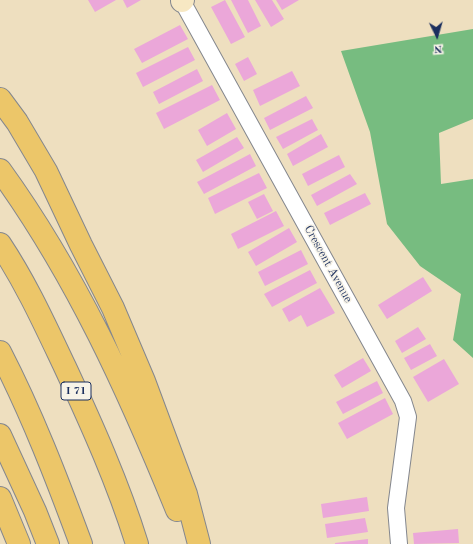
<!DOCTYPE html>
<html>
<head>
<meta charset="utf-8">
<style>
  body { margin:0 }
  #map { position:relative; width:473px; height:544px; overflow:hidden; background:#eedfbf; font-family:"Old Standard TT",serif }
  canvas { display:block }
  .north { position:absolute; left:417px; top:16px; width:40px; height:40px; -webkit-text-stroke:3px #f7f3e8; paint-order:stroke; rotate:175deg; font-size:11px; font-weight:700; line-height:16px; text-align:center; color:#1b2f5e }
  .north::after { content:''; display:block; margin:auto; width:14px; height:18px; background:#1b2f5e; clip-path:polygon(50% 0,100% 100%,50% 72%,0 100%) }
</style>
</head>
<body>
<div id="map">
<canvas width="473" height="544"></canvas>
<div class="north">N</div>
</div>
<script>
const ctx = document.querySelector('canvas').getContext('2d');
ctx.lineJoin = 'round';
function fillPath(path, color) { ctx.fillStyle = color; ctx.fill(path, 'evenodd'); }
function trace(path, color, width, dash) { ctx.strokeStyle = color; ctx.lineWidth = width; ctx.lineCap = dash ? 'butt' : 'round'; ctx.setLineDash(dash || []); ctx.stroke(path); }
function write(font, color, halo, rows, align = 'center') {
  ctx.font = font + ' "Old Standard TT",serif'; ctx.lineWidth = 3; ctx.setLineDash([]); ctx.textBaseline = 'middle'; ctx.strokeStyle = halo; ctx.fillStyle = color; for (const [text, x, y, turn = 0] of rows) {
    ctx.save(); ctx.translate(x, y); ctx.rotate((+turn || 0) * Math.PI / 180); ctx.textAlign = isNaN(turn) ? turn : align; if (halo) ctx.strokeText(text, 0, 0); ctx.fillText(text, 0, 0); ctx.restore();
  }
}
fillPath(new Path2D(`
  M473,29v90l-34,14 2,51 32,-5v179l-20,-18 8,-46 -41,-28 -33,-42 -17,-92 -29,-81z`), '#77bc80');
fillPath(new Path2D(`
  M88,0h28l-21,12z
  M123,0h18l-14,8z
  M225,0l20,37 -14,7 -20,-37z
  M231,0h17l13,26 -13,7z
  M255,0h17l12,19 -13,8z
  M276,0h23l-17,10z
  M180,25l8,14 -46,24 -8,-14z
  M188,47l7,13 -52,27 -7,-14z
  M248,57l9,17 -13,7 -9,-17z
  M197,69l6,12 -44,23 -6,-12z
  M292,71l8,15 -40,20 -7,-16z
  M212,85l8,15 -56,29 -8,-16z
  M306,96l7,12 -43,22 -6,-12z
  M227,113l9,16 -29,17 -9,-16z
  M312,119l6,11 -35,19 -7,-12z
  M321,134l7,13 -35,19 -6,-12z
  M237,137l7,11 -41,24 -7,-12z
  M250,154l6,12 -52,28 -7,-12z
  M339,155l6,12 -37,19 -6,-12z
  M259,173l8,15 -52,26 -7,-16z
  M350,174l7,10 -40,22 -6,-11z
  M365,193l6,11 -41,21 -6,-12z
  M264,194l9,17 -16,8 -9,-17z
  M276,211l8,15 -46,23 -7,-15z
  M289,228l8,14 -41,24 -8,-14z
  M301,250l7,14 -43,22 -7,-14z
  M310,270l7,13 -45,24 -8,-13z
  M423,277l9,14 -45,28 -9,-14z
  M320,288l15,25 -28,14 -6,-12 -12,7 -7,-13z
  M418,327l8,12 -24,14 -7,-12z
  M430,344l7,12 -26,14 -7,-12z
  M363,358l8,13 -29,17 -8,-13z
  M444,359l15,25 -31,18 -15,-25z
  M377,381l6,12 -40,21 -7,-12z
  M385,398l8,16 -46,25 -9,-16z
  M367,497l2,14 -46,7 -2,-14z
  M365,518l3,14 -41,6 -2,-14z
  M458,529l1,14 -45,1 -1,-11z
  M368,539v5h-33v-1z`), '#eba7d9');
const street = new Path2D(`
  M182,1l221,400 5,16 -12,91 3,36`);
const secondary = new Path2D(`
  M182,1l1,-1`);
const highway = new Path2D(`
  M0,99l17,23 29,49 35,74 32,63 31,73 42,113 13,50
  M0,170c76,105 128,220 177,340
  M0,244c26,39 45,81 65,123 27,58 53,116 72,177
  M0,352c32,62 57,127 81,192
  M0,435l35,76 13,33
  M0,498l19,46`);
trace(street, '#84878e', 18);
trace(secondary, '#84878e', 24);
trace(highway, '#84878e', 24);
trace(street, '#fff', 16);
trace(secondary, '#f7e8c3', 22);
trace(highway, '#ecc669', 22);
for (const [x, y, w] of [
  [76,391,30]
]) { const box = new Path2D(); box.roundRect(x - w / 2, y - 9, w, 18, 3); ctx.fillStyle = '#f7f3e8'; ctx.fill(box); trace(box, '#1b2f5e', 1); }
write('bold 11px', '#1b2f5e', null, [
  ["I 71",76,391]
]);
write('12px', '#1b2f5e', '#f7f3e8', [
  ["Crescent Avenue",328,264,61]
]);
</script>
</body>
</html>
